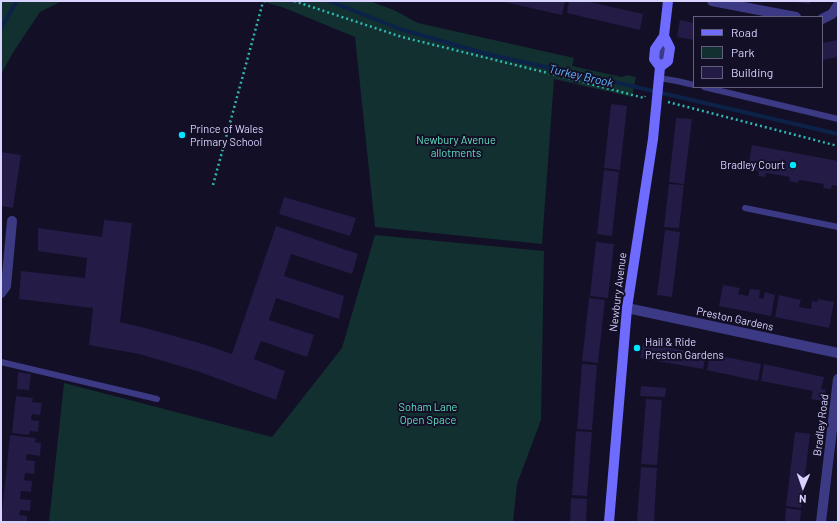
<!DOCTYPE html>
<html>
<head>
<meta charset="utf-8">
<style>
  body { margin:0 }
  #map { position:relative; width:839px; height:523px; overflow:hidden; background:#130f26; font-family:Barlow,sans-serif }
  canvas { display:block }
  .frame { position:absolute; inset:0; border:2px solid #d9d4ff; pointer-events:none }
  .legend { position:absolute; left:693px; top:16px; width:130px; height:72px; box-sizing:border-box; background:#130f26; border:1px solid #625e7d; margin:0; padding:5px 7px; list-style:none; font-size:12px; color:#d9d4ff }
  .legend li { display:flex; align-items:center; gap:8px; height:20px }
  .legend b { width:20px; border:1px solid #625e7d }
  .north { position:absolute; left:783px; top:467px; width:40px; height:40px; -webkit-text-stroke:3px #130f26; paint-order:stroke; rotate:182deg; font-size:11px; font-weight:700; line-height:16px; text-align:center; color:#d9d4ff }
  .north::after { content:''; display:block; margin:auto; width:14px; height:18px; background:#d9d4ff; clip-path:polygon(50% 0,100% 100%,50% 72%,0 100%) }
</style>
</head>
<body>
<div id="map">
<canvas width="839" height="523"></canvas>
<div class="frame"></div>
<ul class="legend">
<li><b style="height:5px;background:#6f6bff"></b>Road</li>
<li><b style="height:11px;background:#12302f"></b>Park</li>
<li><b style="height:11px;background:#241b47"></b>Building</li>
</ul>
<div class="north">N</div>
</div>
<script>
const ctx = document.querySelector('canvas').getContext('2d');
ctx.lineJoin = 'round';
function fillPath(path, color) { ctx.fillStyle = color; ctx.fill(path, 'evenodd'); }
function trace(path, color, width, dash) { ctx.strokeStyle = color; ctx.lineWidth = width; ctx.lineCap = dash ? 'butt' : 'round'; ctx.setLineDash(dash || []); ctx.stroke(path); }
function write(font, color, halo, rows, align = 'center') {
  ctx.font = font + ' Barlow,sans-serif'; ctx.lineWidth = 4; ctx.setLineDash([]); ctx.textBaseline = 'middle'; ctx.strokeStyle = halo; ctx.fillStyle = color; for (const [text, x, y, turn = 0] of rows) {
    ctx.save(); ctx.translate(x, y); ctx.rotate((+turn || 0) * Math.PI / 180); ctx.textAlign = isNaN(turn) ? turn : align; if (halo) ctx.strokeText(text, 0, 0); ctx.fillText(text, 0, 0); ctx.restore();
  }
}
fillPath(new Path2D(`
  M1,1h61l-22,11 -26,39 -13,23z
  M259,1h111l26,10 22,12 156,35 -2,8 50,11 6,-2 8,2 -4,20 -78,-18 -12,165 -167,-17 -20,-190 -73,-30z
  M375,235l169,16 -3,169 -24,64 -4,38h-464l15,-139 208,54 70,-89z`), '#12302f');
trace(new Path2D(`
  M329,1l71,28 87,25 149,33 202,47
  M1,28l16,-27`), '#0c2248', 4);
fillPath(new Path2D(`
  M500,1h65l-3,14z
  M569,1h16l58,13 -3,16 -73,-17z
  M795,1h15v3l-15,-2z
  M680,20l14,3v17l-17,-3z
  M838,40v17l-16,3v-17z
  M611,104l16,2 -7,64 -16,-2z
  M676,118l16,1 -8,65 -15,-2z
  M752,145l86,16v25l-6,-1 -1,4 -8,-1 1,-4 -25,-4 -1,3 -9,-2 1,-4 -24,-4 -1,4 -7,-1 1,-5 -11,-2z
  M1,152l20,3 -8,53 -12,-2z
  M604,170l15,2 -7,64 -15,-2z
  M669,184l15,1 -5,43 -15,-1z
  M284,197l72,21 -6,18 -71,-22z
  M104,220l28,3 -12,99 25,6 58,16 29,10 44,-128 82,28 -6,20 -61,-20 -7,22 60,20 -5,23 -63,-21 -7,22 45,15 -7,22 -46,-16 -7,18 31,12 -9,29 -79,-29 -58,-17 -50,-9 4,-37 -74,-9 2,-28 64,7 2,-20 -49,-7v-23l64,9z
  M665,230l15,2 -8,65 -15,-2z
  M596,242l18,2 -6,54 -18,-2z
  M723,285l17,3 -2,6 10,2 2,-7 10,1 -1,8 4,1 2,-7 10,3 -4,21 -52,-10z
  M779,295l22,5 -2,7 12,2 1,-8 5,1 1,-3 16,3 -5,26 -54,-11z
  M589,298l16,2 -7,63 -16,-2z
  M643,343l10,1 5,2 48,8 -3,15 -63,-11z
  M710,354l51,10 -3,17 -51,-11z
  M582,364l15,1 -5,65 -15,-1z
  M764,364l60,13 -3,12 5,1 -3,11 -12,-2 2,-8 -52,-10z
  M18,372l13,2 -2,16 -12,-1z
  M641,386l25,2 -1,9 -25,-1z
  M16,396l17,2 -1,4 10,1 -2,12 -8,-1 -1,6 8,1 -1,11 -8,-1 -1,4 -17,-2z
  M646,399l16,1 -5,65 -16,-1z
  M576,431l16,1 -5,64 -15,-1z
  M795,432l15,2 -9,74 -15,-2z
  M10,435l26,3 -1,4 6,1 -1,13 -13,-2 -1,6 9,1 -1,13 -9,-1 -1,7 8,1 -1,11 -10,-1 -1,8 11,1 -1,11 -10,-1 -1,5 8,1v6h-26z
  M641,467l16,1 -3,54h-17z
  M571,498l16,1 -1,23h-16z
  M786,508l15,2 -1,12h-15z`), '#241b47');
trace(new Path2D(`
  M294,1l108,36 162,40 80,21 1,-2
  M668,102l170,44
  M213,185l50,-183 1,-1`), '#2fb8b0', 2.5, [2, 3]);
trace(new Path2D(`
  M660,67l4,-28
  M659,78l18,3 17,4
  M704,87l134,32
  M745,208l93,19
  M1,362l156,37`), '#3d3a85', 6);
trace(new Path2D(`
  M712,1l84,16
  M822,19l10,-5 6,-9
  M1,293l5,-7 6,-65
  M627,308l211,45
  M821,522l17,-143`), '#3d3a85', 10);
trace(new Path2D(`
  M660,67l8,-6 2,-13 -6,-12 4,-35
  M609,522l18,-214 26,-169 7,-72 -6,-8 1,-10 9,-13`), '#6f6bff', 10);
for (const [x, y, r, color] of [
  [182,135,4,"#00e5ff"],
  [793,165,4,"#00e5ff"],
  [637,348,4,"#00e5ff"]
]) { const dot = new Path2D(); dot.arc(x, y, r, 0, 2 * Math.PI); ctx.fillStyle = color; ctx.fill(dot); trace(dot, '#130f26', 1.5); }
write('11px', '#d9d4ff', '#130f26', [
  ["Prince of Wales",190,129],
  ["Primary School",190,142],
  ["Bradley Court",785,165,"right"],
  ["Hail & Ride",645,342],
  ["Preston Gardens",645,355]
], 'left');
write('11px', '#5fe0c0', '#130f26', [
  ["Newbury Avenue",456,140],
  ["allotments",456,153],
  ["Soham Lane",428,407],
  ["Open Space",428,420]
]);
write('11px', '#d9d4ff', '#130f26', [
  ["Newbury Avenue",618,292,-83],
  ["Preston Gardens",735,319,12],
  ["Bradley Road",821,425,-83]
]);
write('italic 12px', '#62b6ff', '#130f26', [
  ["Turkey Brook",581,76,13]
]);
</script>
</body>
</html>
